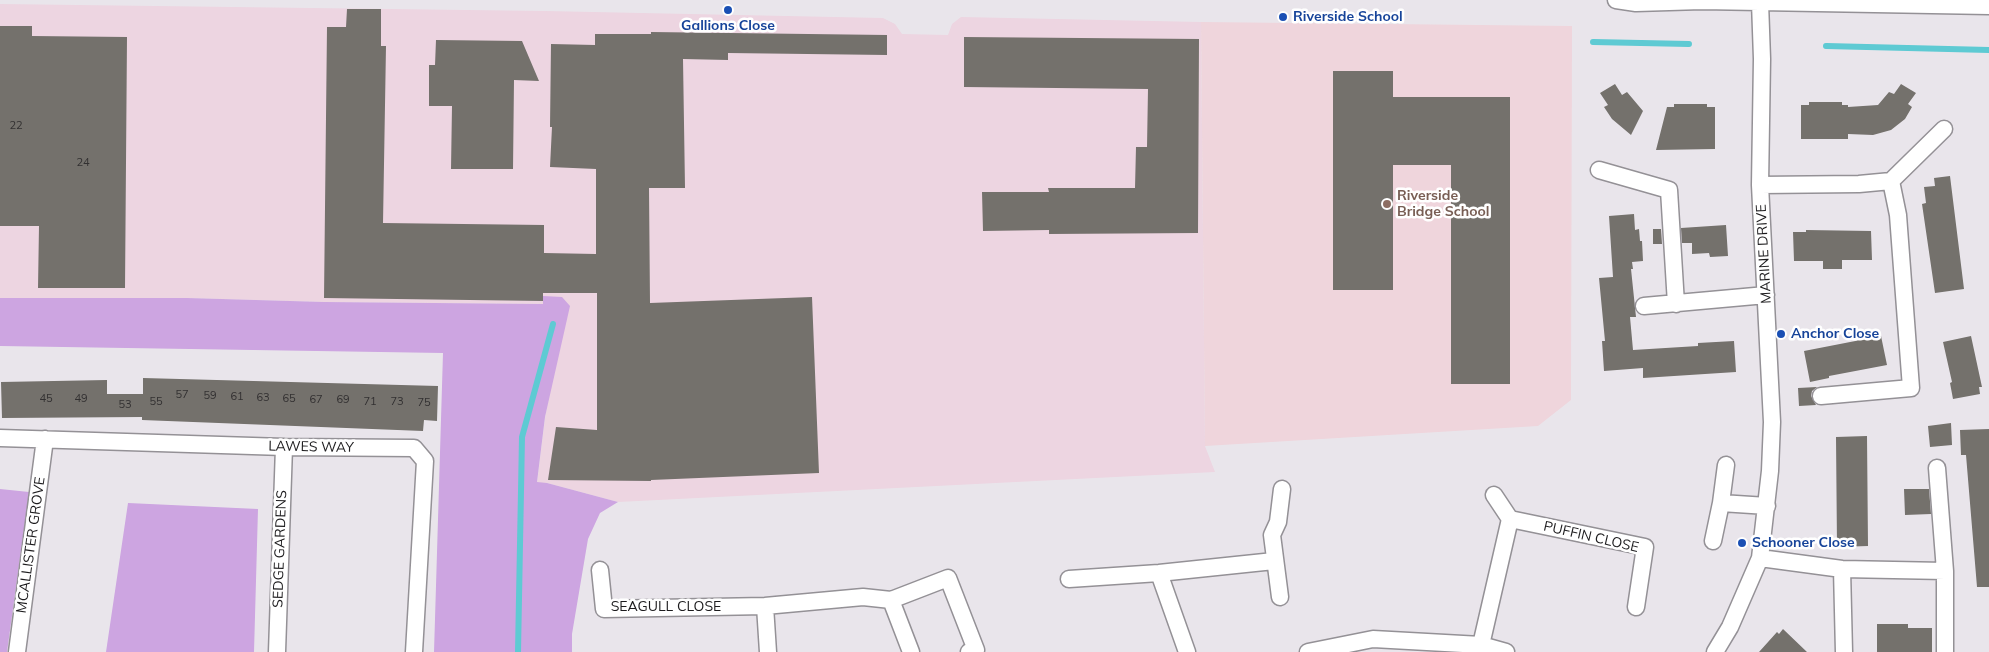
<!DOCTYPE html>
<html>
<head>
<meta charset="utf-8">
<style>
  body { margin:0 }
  canvas { display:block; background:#e9e5eb }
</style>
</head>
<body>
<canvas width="1989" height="652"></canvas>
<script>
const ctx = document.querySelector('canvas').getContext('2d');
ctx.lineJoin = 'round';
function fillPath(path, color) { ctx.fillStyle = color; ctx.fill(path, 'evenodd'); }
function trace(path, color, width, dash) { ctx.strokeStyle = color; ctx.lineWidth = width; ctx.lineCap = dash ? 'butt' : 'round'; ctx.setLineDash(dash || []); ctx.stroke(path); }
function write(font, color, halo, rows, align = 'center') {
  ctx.font = font + ' Mulish,sans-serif'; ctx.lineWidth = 5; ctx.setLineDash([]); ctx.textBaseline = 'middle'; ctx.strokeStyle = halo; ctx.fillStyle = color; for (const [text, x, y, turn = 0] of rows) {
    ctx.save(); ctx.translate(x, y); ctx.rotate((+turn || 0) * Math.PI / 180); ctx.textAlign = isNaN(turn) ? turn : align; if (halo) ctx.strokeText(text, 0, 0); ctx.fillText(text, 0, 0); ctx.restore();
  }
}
fillPath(new Path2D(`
  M0,4l545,7 338,7 12,6 7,10 46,1 4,-11 9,-7 240,5 4,424 10,26 -597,30 -71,-19h-10l8,-65 5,-26 -7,-88 -219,-2 -137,-4h-187z`), '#edd5e1');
fillPath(new Path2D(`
  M1201,22l371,4 -1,374 -33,26 -333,20z`), '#efd5dc');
fillPath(new Path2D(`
  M543,296l19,1 8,9 -25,111 -8,65 10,1 71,19 -18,11 -12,26 -16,95v18h-138l9,-299 -443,-7v-48h187l137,4 219,2z
  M0,489l29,3 -22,160h-7z
  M128,503l130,6 -4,143h-148z`), '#cda5e1');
trace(new Path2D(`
  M1593,42l96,2
  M1826,46l163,4
  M518,652l4,-215 31,-113`), '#5ecad3', 6);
fillPath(new Path2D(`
  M347,9h34v37h5l-3,177 161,2v28l52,1v-85l-46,-2 2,-40h-2l1,-83 44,1v-11h56v-2l236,3v20l-159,-2v7l-45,-1 2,129h-36l1,115 162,-6 7,176 -168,7v1l-103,-1 8,-53 41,3v-137h-54v8l-219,-3 3,-271h19z
  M0,26h32v10l95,1 -2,251h-87l1,-62h-39z
  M964,37l235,2 -1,194 -149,1v-4l-66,1 -1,-39h67l-1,-4h87l1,-41h11l1,-58 -184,-2z
  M436,40l86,1 17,40 -25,-1 -1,89h-62l1,-63h-23v-41h6z
  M1333,71h60v26h117v287h-59v-219h-58v125h-60z
  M1615,84l7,11 5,-3 16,19 -12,24 -19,-16 -8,-12 4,-2 -8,-12z
  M1901,84l15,9 -8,11 4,3 -7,12 -14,11 -18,5 -25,-1v5h-47v-34h8v-3h33v3h6v2l30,-2 11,-13 5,2z
  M1674,104h33v3h8v42l-59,1 11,-43h7z
  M1950,176l14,113 -29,4 -13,-89 4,-1 -2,-16 11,-1 -1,-8z
  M1634,214l1,16 4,-1 1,12h2l1,20 -11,1 1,7h-2l5,48h-6l3,33 65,-4v-3l36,-2 2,31 -93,6v-10l-39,3 -2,-30h3l-6,-63 14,-1 -4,-61z
  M1726,225l2,31 -18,1 -1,-4 -17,1v-11h-10l-1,-15z
  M1653,229h8l1,15h-9z
  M1806,230l65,1 1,29h-30v9h-19v-8h-29l-1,-29h13z
  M1881,336l6,29 -58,11v2l-19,4 -6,-31z
  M1971,336l11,51h-3l1,7 -27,5 -3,-16 2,-1 -9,-40z
  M143,378l295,8 -1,35 -13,-1 -1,11 -281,-11v-3l-140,1 -1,-36 106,-2v14h36z
  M1817,387l-5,4 -1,5 5,9 -17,1 -1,-18z
  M1951,423l1,22 -22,2 -2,-21z
  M1989,429v158h-12l-11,-132h-5l-1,-25z
  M1867,436l1,110 -31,1 -1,-110z
  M1904,489h25l2,25 -26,1z
  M1877,624h31v4h24v24h-55z
  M1783,629l24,23h-48l18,-20 2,2z`), '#74716c');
const street = new Path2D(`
  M1616,0l20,3 66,-2 287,5
  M1599,170l70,20 7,114
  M1760,185l99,-1 32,-3 53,-52
  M1644,306l122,-11
  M1821,396l90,-8 -13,-173 -7,-34
  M0,438l284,9 130,1 11,13 -11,191
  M1937,468l8,103v81
  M1494,495l16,24
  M1721,503l46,3
  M1713,541l8,-38 5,-38
  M1760,558l82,11 103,2
  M1842,569l2,83
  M600,570l4,39 161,-3 98,-9 28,3 57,-22 28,72 -7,2
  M1159,573l28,79
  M1069,579l90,-6 115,-12
  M1280,597l-8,-62 6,-13 4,-33
  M891,600l20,52
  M765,606l3,46
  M1481,645l29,-126 135,28 -9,60
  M17,652l28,-213
  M277,652l7,-205
  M1308,652l65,-13 108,6 25,7
  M1715,652l15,-25 30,-69 10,-87 2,-49 -12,-237 2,-126 -2,-57`);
trace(street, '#949196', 19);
trace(street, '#fff', 16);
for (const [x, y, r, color] of [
  [728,10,5,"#1a4fb4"],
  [1283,17,5,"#1a4fb4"],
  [1387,204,5,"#8d6e63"],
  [1781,334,5,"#1a4fb4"],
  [1742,543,5,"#1a4fb4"]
]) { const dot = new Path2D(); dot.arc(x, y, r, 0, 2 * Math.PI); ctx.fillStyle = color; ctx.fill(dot); trace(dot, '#fff', 2); }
write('11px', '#323031', null, [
  ["22",16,126],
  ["24",83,163],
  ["57",182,395],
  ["59",210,396],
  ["61",237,397],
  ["63",263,398],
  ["45",46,399],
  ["49",81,399],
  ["65",289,399],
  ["67",316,400],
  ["69",343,400],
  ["55",156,402],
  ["71",370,402],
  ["73",397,402],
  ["75",424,403],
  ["53",125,405]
]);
write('bold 14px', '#164399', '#fff', [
  ["Riverside School",1293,17],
  ["Gallions Close",728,26,"center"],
  ["Anchor Close",1791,334],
  ["Schooner Close",1752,543]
], 'left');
write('bold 14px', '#785e54', '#fff', [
  ["Riverside",1397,196],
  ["Bridge School",1397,212]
], 'left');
write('14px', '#1c1b1d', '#fff', [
  ["MARINE DRIVE",1764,254,-93],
  ["LAWES WAY",311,447,1],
  ["PUFFIN CLOSE",1591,537,13],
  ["MCALLISTER GROVE",31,545,-82],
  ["SEDGE GARDENS",280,549,-88],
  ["SEAGULL CLOSE",666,607]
]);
</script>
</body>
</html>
